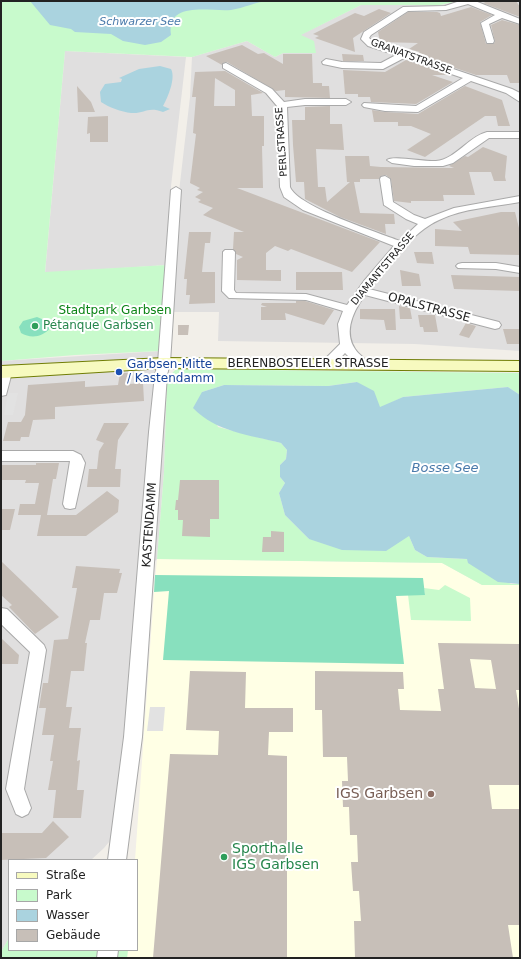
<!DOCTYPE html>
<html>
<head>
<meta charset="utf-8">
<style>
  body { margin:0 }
  #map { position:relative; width:521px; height:959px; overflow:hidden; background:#f2efe9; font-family:"DejaVu Sans",sans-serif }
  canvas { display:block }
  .frame { position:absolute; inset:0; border:2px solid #222; pointer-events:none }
  .legend { position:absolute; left:8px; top:859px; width:130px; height:92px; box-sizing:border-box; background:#fff; border:1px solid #a7a7a7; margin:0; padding:5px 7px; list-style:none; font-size:12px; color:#222 }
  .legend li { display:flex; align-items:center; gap:8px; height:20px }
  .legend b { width:20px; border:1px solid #a7a7a7 }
</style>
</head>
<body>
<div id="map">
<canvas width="521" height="959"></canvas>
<div class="frame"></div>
<ul class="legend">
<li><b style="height:5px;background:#f7fabf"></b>Straße</li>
<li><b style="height:11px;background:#c8facc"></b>Park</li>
<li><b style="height:11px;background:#aad3df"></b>Wasser</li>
<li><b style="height:11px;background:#c7bfb8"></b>Gebäude</li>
</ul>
</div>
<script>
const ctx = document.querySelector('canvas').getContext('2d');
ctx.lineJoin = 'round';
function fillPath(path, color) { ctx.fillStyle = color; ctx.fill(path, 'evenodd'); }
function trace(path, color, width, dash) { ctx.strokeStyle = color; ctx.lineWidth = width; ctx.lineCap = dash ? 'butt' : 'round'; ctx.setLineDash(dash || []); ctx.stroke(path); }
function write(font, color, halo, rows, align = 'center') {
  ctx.font = font + ' "DejaVu Sans",sans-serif'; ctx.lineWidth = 4; ctx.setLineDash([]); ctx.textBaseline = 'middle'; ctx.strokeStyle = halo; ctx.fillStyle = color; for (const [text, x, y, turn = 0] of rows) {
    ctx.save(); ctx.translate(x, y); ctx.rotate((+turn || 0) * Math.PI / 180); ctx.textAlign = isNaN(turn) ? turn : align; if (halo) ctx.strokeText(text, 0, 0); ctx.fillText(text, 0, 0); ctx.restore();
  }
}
fillPath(new Path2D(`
  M459,1h61v350l-105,-7 -197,-3 1,-29h-54l25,-215 2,-40 55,-16 28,16 8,-4h33l-16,-18 61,-30h79z
  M65,51l121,6 -15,129 -4,79 -122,8z
  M160,351l7,28 -3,93 -7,87 -16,16 -27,261 -10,12 -13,12h-82v78l-8,14v-591z`), '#e0dfdf');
fillPath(new Path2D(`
  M157,559l285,4 40,22h38v373h-393l1,-8h9v-90h-2l19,-268z`), '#ffffe5');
fillPath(new Path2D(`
  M1,1h458l-19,4h-79l-60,30 13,6 2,12h-33l-8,4 -28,-16 -55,16 -127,-6 -20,221 122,-7 -7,86 -85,4 -74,6z
  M176,369l344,4v22l-12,-8 -105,10 -23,11 -23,-26 -29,4 -104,-1 -22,7 16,35 63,16 6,7 -1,9 -6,6v12l5,6 -6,10 6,22 24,24 100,-3 6,14 12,7 40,2 44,25h9v1h-38l-40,-22 -285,-4 7,-87 3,-93z
  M445,585l25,13 1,23 -60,-1 -3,-25h17l-1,-7 15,2z
  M9,938v12h119l-1,8h-126v-6z`), '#c8facc');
fillPath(new Path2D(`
  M37,317l12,5 1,6c-7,9 -19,11 -29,5l-2,-6 4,-6z
  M155,575l268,3 2,17 -29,1 8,68 -241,-4 6,-69 -15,1z`), '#88e0be');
fillPath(new Path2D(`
  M8,393h10l-5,22h-9z
  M150,707h15l-2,24h-16z`), '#e2e2e2');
fillPath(new Path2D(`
  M30,1h238c-13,1 -24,7 -37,9 -21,2 -65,-10 -60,25l-10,7 -16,3 -22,-4 -12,-7 -36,-2 -4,-3 -21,-4z
  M160,66l11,3c5,9 -3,28 -8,37l7,3 -7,3c-16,-6 -18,2 -32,1 -9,-1 -23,-6 -30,-11l-1,-10 5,-8 16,-2 1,-3 -3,-1 20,-9z
  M357,382l17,9 6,16 23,-10 105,-10 12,8v189l-22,-2 -30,-19 -1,-4 -40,-2 -12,-7 -6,-14 -23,15 -44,-1 -33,-11 -24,-24 -6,-22 6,-10 -5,-6v-12l6,-6 1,-9 -6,-7c-31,-8 -65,-11 -88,-35l9,-16 22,-7 104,1z`), '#aad3df');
fillPath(new Path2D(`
  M488,1h28l4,6v10l-37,-14z
  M471,7l21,8 -12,7 6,22h7l2,-2 -4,-17 11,-5 18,5v58h-10l-3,-8h-31l-60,-20 4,-3 -11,-3 9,-6 -38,-1 -2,-10 30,-20h29l3,1 1,3z
  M379,9l12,4 -38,25 2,14 -40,-14 4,-2 -6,-2 42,-21 9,3z
  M242,45l16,9 6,-1 19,11v-10h29l1,29h9v3h7l1,12 -45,-1v-7l-9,1 -49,-29 -4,1 -1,2 -16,-9z
  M342,54l21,1 1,6h-21z
  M406,60l44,15h-18l21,7 -37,22 -45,-2 -1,-5h-12v-3h-13l-2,-24 42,2z
  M225,71l38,22 -12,2 1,21h12v30h-2l1,42h-26l143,54 -28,30 -61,-23 -3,2 -13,-5 -9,7v17h15v11l-44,-1v-20l6,-3 -7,-3 -3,-5 1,-17h10l-41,-17 10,-7 -15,-6 3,-2 -6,-3 8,-5 -6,-2 3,-2 -10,-5 6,-49 -3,-1 3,-36h-4l3,-25zM215,78l20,12v16h-21z
  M77,86l14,16 4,10h-17z
  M465,86l37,14 8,26h-12l-2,-10h-11l-60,41 -18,-7 24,-16 -20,-8h-13v-4h-24l-2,-12 13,2 33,2z
  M330,106v18h12l2,26 -28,-1 2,38h7l2,15 23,-20h-3l-2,-26h24l1,10 11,1 73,1 -5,-2 16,-10 3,1 15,-10 24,9 -2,21 1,4h-12l-3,-9h-22l6,23h-32l1,6h-33v2l-17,-2 -3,-22 -5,-4 -5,1 -2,3h-19v3h-6l6,31 34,1 1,10h-10l1,10 -46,-17 -35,-18 -1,-17h-8l-3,-37 -1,-25h13v-13z
  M108,116v26h-18v-9l-3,1 1,-17z
  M501,212h14l5,20v23l-50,-1 -2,-7 -33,-1v-17l27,2 -9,-9z
  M189,232h22l-1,11h-5l-3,29h13v31l-26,1 1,-9h-4l1,-16h-3z
  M414,252h18l2,12 -17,-1z
  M400,270l19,4 2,12h-19z
  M296,272h46l1,18h-47z
  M451,275l69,2v14l-66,-2z
  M296,301h9l29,9 -10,15 -39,-12 1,7h-25v-13h6l-6,-2 1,-2h34z
  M399,306l11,2 2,11h-12z
  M360,309h35l1,21h-10l-2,-10 -24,-1z
  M418,315h17l3,17h-14l-1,-5h-3z
  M466,323l10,3 -7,12 -10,-3z
  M178,325h11l-1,10h-10z
  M503,329h17v15h-13z
  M120,373h10l-1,11 14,-1 1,18 -89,6v12l-22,1 -4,17h-8l-1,4h-17l5,-19h13l4,-7 3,-30 57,-4v6l33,-2z
  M104,423h25l-11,17 -3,29h6l-1,18h-33l2,-18h8l2,-18 5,-8 -8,-3z
  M36,463h23l-3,16h-3l-6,36h29l31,-24 12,9 -1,12 -32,24h-49l4,-21h-23l2,-11h15l4,-21h-14l1,-3h-25v-15h35z
  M180,480h39v39h-9v18l-28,-1 1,-16h-5v-10h-3l1,-10h2z
  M1,509h14l-5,21h-9z
  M271,531l13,1v20h-22l1,-15h8z
  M1,561l23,22 35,34 -24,17 -26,-27 3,-2 -11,-10z
  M76,566l44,3 -1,4h3l-5,20h-13l-4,27h-10l-5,23h2l-3,28h-13l-5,36h6l-3,21h12l-4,33 3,-1 -3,30h7l-3,28h-28l3,-28h-8l5,-29h-3l4,-26h-12l4,-27h-7l4,-25h5l6,-43 14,-1 9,-51h-5z
  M1,638l18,17 -1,9h-17z
  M438,643l81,1 1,46h-4l4,25v70h-31l3,24h28v116h-12l5,33h-158l-1,-37h7l-2,-30h-6l-2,-29h7l-1,-27h-7l-1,-28h-6l-1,-26h6l-1,-24h-24l-1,-47h-7v-39l88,1 1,17h-6l2,21 41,1 -3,-22h6zM470,659l21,1 5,29 -21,-1z
  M190,671l56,1 -1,36h48v24h-24l-1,23 19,1v202h-134l17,-204 48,1 1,-24 -33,-1z
  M53,821l16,16 -23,21 -45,2v-27h41z`), '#c7bfb8');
const street = new Path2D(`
  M460,1h15l45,18v5l-18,-6 -13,6 5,17 -1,2h-6l-6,-20 14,-8 -27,-11 -22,6 -38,1 -37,24 -2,3 5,4 138,47 8,4v9l-14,-9 -35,-12 -53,31 -33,-1 -21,-4 -2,-2 2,-2 52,3 47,-28 -59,-20 -21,11 -41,-1 -19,-4 -1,-2 4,-3 16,3 39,1 15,-8 -28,-9 -7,-7 3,-7 39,-25 42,-1z
  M226,63l46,26 12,13 21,-3h41l5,3 -5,3h-41l-18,2 3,80c8,20 87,45 110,54l18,-17 -12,-5 -22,-14 -4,-26 1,-2 4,-1 5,3 3,23 21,13 11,4 29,-11 66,-12v6c-27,5 -56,6 -81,18 -25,11 -54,47 -70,69l130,33 2,3 -2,3 -4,1 -130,-34c-11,15 -22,36 -10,54 4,6 11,10 15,16l-2,3h-8l-15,-15c-7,7 -14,18 -24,15l-2,-3 21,-21 -2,-20 5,-13 -37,-11 -77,-2 -7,-7 1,-39 2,-2h8l2,2 -1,38 2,3 70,1 41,11 17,-24 30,-35 -91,-36 -19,-13 -4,-10 -3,-81 -11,-13 -43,-25v-4z
  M487,132h33v6h-31l-36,25 -10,3h-29l-22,-3 -5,-3c5,-5 39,2 49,1 20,-2 32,-24 51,-29z
  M176,187l5,3 -11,173 -3,12 -4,57 -21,305 -16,123h-18l16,-123 25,-305 6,-57 3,-12 13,-173z
  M462,263h34l24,4v6l-24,-4 -38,-1 -2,-2 2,-2z
  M6,368l4,1 2,3 -6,23 -5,1v-26z
  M1,451h72l8,4 4,8 -10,45 -5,1 -5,-1 -2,-4 7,-43h-69z
  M1,608l6,1 37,36 2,5 -22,139 7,19 -3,6 -6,3 -6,-3 -10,-25 24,-137 -29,-28z
  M98,950h20l-1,8h-20z`);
const secondary = new Path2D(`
  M164,358l356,3v10l-356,-3 -163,10v-12z`);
trace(street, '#a9a9a9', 2);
trace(secondary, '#707d05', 2);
fillPath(street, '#fff');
fillPath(secondary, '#f7fabf');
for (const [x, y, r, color] of [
  [35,326,4,"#2e9e5b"],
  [119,372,4,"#1a4fb4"],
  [431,794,4,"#8d6e63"],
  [224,857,4,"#2e9e5b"]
]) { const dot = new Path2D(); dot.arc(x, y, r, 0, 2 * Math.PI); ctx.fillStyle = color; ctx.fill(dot); trace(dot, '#fff', 1.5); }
write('10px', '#222', '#fff', [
  ["GRANATSTRASSE",411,57,20],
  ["PERLSTRASSE",282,142,-94],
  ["DIAMANTSTRASSE",383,269,-50]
]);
write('italic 11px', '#4a7aab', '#fff', [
  ["Schwarzer See",140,22]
]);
write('12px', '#222', '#fff', [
  ["OPALSTRASSE",429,308,15],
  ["BERENBOSTELER STRASSE",308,364],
  ["KASTENDAMM",150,525,-86]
]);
write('12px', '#0c8416', '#fff', [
  ["Stadtpark Garbsen",115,311]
]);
write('12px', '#27864d', '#fff', [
  ["Pétanque Garbsen",43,326]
], 'left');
write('12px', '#164399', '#fff', [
  ["Garbsen-Mitte",127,365],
  ["/ Kastendamm",127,379]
], 'left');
write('italic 13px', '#4a7aab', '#fff', [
  ["Bosse See",445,469]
]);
write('14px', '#785e54', '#fff', [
  ["IGS Garbsen",423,794]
], 'right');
write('14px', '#27864d', '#fff', [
  ["Sporthalle",232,849],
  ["IGS Garbsen",232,865]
], 'left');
</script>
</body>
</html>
